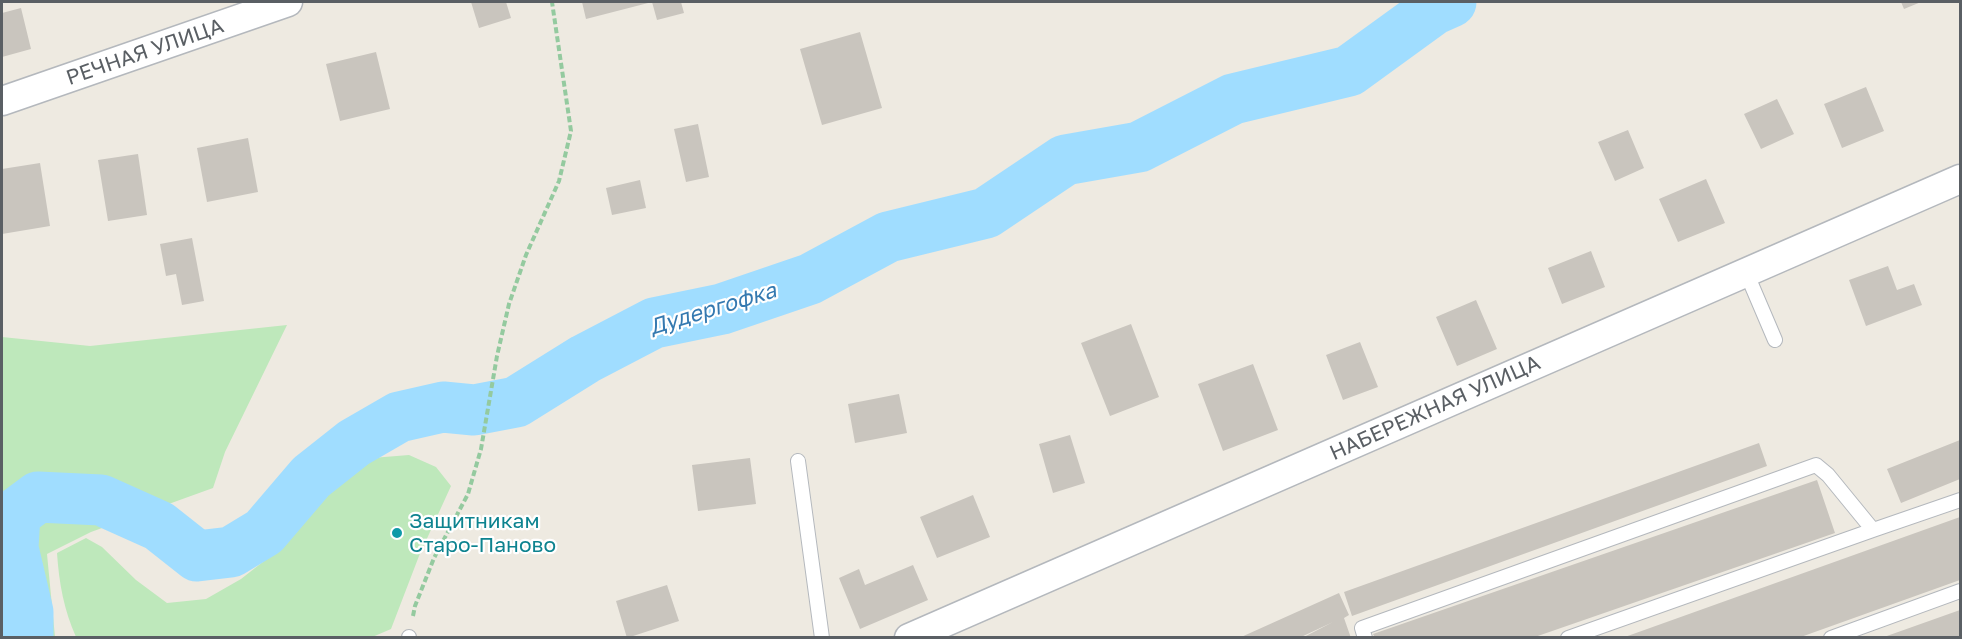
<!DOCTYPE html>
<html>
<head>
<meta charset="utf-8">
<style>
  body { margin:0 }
  #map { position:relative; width:1962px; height:639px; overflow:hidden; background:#eeeae1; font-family:"Golos Text",sans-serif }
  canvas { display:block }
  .frame { position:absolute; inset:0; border:3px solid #5a5f64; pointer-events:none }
</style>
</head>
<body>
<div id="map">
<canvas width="1962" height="639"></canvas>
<div class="frame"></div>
</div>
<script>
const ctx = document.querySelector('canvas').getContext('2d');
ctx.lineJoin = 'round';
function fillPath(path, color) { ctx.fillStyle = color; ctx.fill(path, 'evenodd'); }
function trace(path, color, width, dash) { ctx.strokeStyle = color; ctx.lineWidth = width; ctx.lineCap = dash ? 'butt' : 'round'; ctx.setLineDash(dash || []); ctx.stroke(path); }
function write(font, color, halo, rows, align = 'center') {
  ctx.font = font + ' "Golos Text",sans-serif'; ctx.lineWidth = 4.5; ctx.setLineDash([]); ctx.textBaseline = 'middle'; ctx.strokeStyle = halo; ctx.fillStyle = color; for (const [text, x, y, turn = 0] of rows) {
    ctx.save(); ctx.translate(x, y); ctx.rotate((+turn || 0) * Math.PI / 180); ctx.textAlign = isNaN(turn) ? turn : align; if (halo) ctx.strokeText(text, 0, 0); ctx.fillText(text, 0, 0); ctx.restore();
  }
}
fillPath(new Path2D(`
  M287,325l-62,127 -12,36 -122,44 -44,22 8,83h-53v-300l88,9z
  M409,455l27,12 15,19 -32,70 -28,73 -21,9 -294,-1c-12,-27 -17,-54 -19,-84l29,-15 16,9 34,33 31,23 39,-4 35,-20 32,-25 25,-36 14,-27 26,-22 34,-11z`), '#bee8bb');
trace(new Path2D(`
  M28,638v-26l-15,-64 2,-34 23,-17 63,3 58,26 38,30 34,-4 33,-20 47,-55 43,-34 45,-26 44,-10 31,3 42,-8 69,-43 69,-36 68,-14 88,-30 78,-42 98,-24 79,-53 74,-13 94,-48 116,-28 84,-61 18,-8`), '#a0ddff', 51);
fillPath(new Path2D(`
  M471,2h35l5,16 -32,10z
  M582,2h99l3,11 -27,7 -5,-18 -66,17z
  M1901,2h20l-17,7z
  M21,8l10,41 -29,8v-44z
  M860,32l22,76 -60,17 -22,-76z
  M376,52l14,57 -50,12 -14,-57z
  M1866,87l18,44 -42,17 -18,-44z
  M1777,99l17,35 -33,15 -17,-35z
  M698,124l11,53 -23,5 -12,-53z
  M1628,130l16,38 -29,13 -17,-39z
  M248,138l10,54 -51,10 -10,-54z
  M138,154l9,61 -39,6 -10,-61z
  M40,163l10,63 -48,8v-65z
  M1706,179l19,44 -47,19 -19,-43z
  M640,180l6,28 -34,7 -6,-27z
  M192,238l12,63 -22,4 -6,-31 -10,2 -6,-32z
  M1591,251l14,36 -43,17 -14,-36z
  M1888,266l9,24 17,-6 8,21 -56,21 -17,-46z
  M1476,300l21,49 -40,17 -21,-49z
  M1131,324l28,73 -49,19 -29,-73z
  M1360,342l18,45 -35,13 -17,-45z
  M1253,364l25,66 -55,21 -25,-67z
  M899,394l8,39 -52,10 -7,-39z
  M1070,435l15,48 -32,10 -14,-49z
  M1960,440v39l-59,24 -14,-34z
  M1759,443l8,23 -415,150 -8,-24z
  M750,458l6,46 -58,7 -6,-46z
  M1817,480l18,53 -303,105h-157l-2,-4z
  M973,495l17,42 -53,21 -17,-41z
  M1960,517v63l-162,58h-176z
  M913,565l15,35 -68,29 -21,-51 20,-9 6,16z
  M667,585l12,36 -52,17 -11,-37z
  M1339,593l10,22 -5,3 7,20h-49l31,-16 -34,16h-60z
  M1960,610v28h-76v-1z`), '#c9c5be');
const service = new Path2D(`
  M1746,272l29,68
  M798,461l24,177
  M409,637v1
  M1365,638l-3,-10 454,-163 12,10 45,55 87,-30
  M1568,638l305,-108
  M1831,638l129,-47`);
const minor = new Path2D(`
  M2,101l286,-99
  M909,638l1051,-459`);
trace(service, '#b4b8bd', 16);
trace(minor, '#b4b8bd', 31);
trace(new Path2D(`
  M413,616l2,-10 19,-48 34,-64 13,-45 16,-93 12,-52 17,-49 33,-74 12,-50 -19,-129`), '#94ca9f', 4, [6, 3]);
trace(service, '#fff', 14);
trace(minor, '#fff', 28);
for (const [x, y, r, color] of [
  [397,533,6,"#0f9aa8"]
]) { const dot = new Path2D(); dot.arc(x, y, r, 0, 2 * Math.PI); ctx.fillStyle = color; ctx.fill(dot); trace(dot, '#fff', 2); }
write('21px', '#5a5f64', '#fff', [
  ["РЕЧНАЯ УЛИЦА",145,52,-19],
  ["НАБЕРЕЖНАЯ УЛИЦА",1435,408,-24]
]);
write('21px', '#0d838f', '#fff', [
  ["Защитникам",409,521],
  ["Старо-Паново",409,545]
], 'left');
write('italic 22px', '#3479b0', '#fff', [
  ["Дудергофка",713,309,-17]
]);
</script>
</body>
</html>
